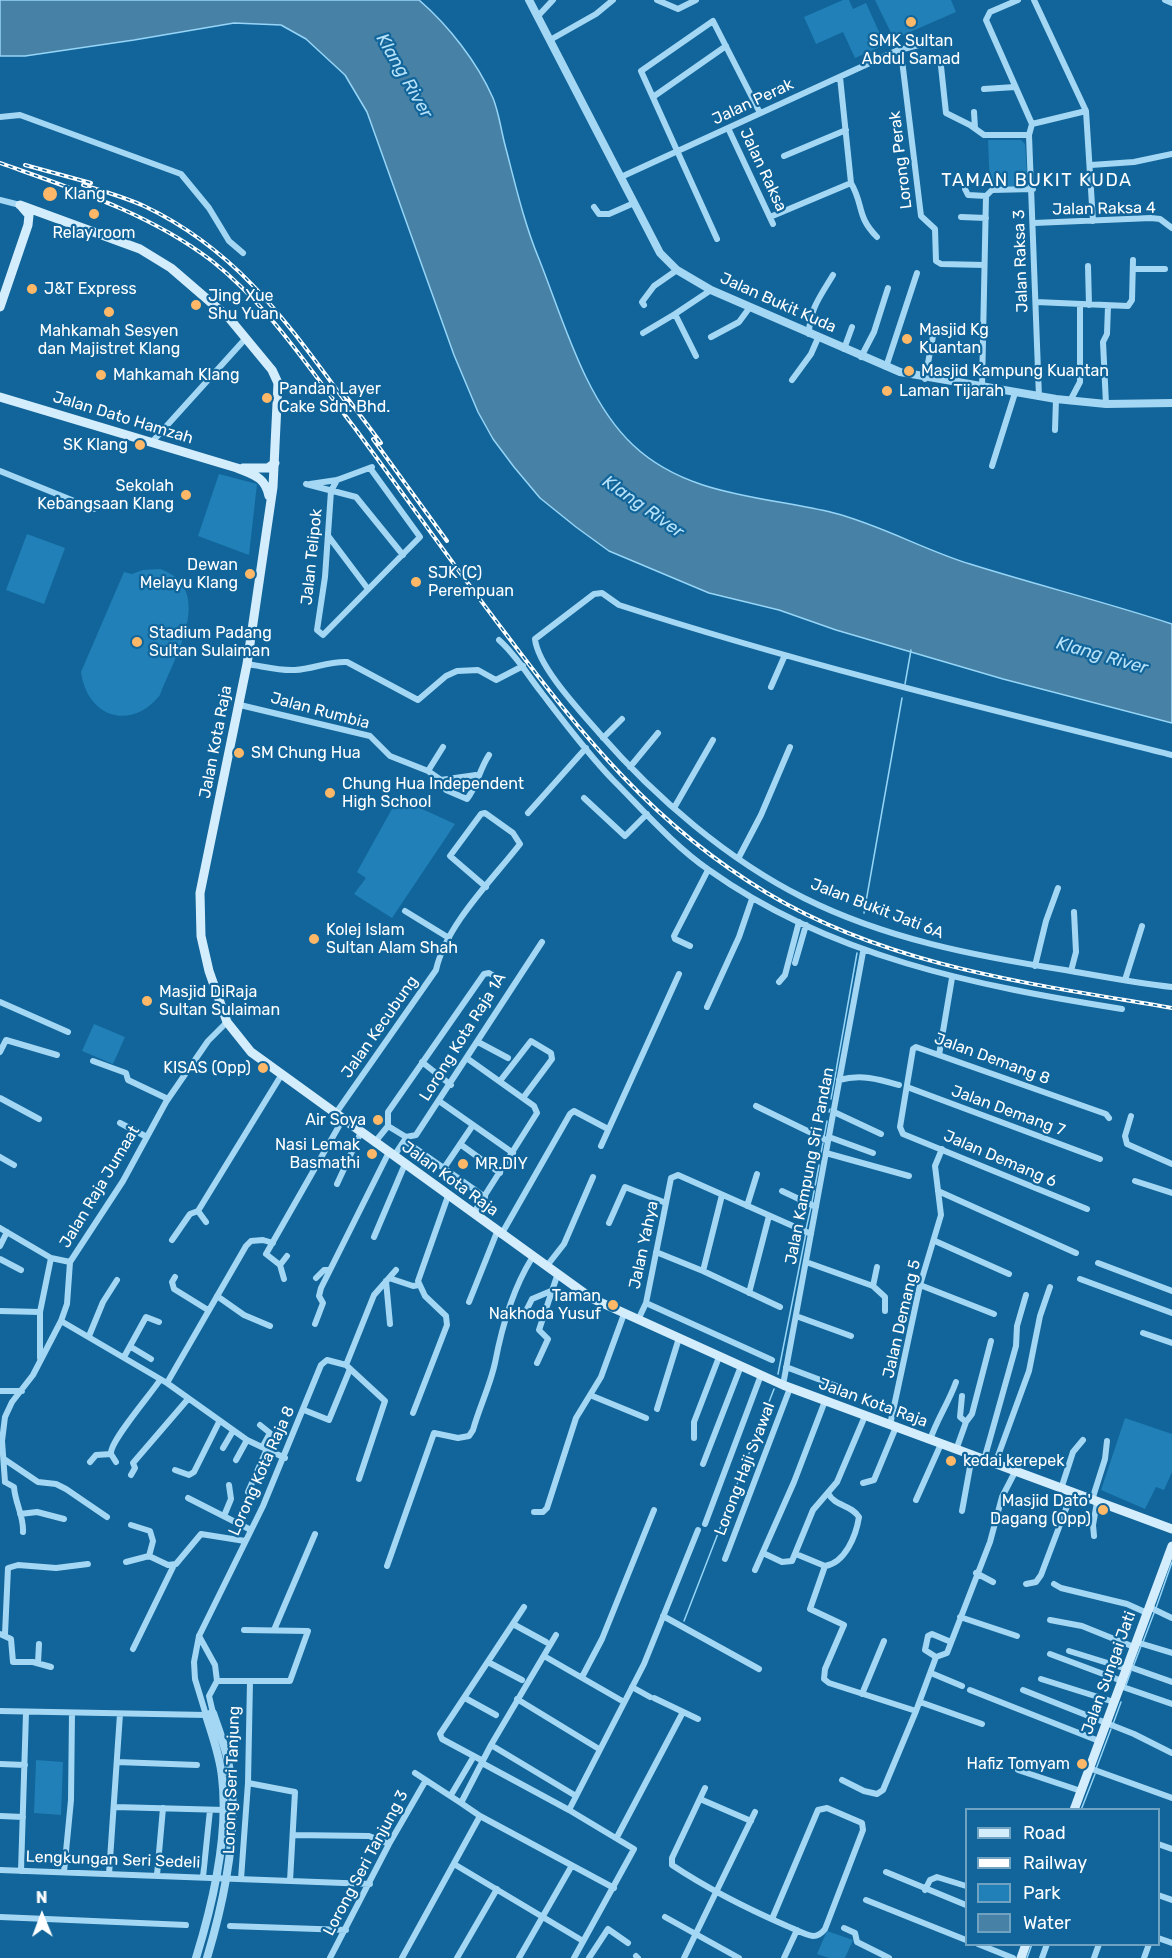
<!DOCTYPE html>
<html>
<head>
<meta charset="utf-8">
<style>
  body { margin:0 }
  #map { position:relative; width:1172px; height:1958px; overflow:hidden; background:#11659a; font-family:Rubik,sans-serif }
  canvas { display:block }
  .legend { position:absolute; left:965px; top:1808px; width:195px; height:138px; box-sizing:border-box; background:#11659a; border:2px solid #70a3c2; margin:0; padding:8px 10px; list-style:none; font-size:18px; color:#fff }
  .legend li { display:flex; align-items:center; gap:12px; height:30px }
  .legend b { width:30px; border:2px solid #70a3c2 }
  .north { position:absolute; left:12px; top:1886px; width:60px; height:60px; -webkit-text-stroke:4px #11659a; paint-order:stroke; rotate:359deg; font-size:16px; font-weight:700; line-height:24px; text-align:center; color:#fff }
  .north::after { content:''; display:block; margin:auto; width:21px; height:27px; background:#fff; clip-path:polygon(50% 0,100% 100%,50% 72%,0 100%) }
</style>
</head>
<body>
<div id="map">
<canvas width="1172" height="1958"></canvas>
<ul class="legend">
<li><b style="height:8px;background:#d4edfd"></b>Road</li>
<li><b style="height:8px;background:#fff"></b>Railway</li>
<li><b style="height:16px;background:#2080b7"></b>Park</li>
<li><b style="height:16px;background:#4782a6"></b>Water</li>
</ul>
<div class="north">N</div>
</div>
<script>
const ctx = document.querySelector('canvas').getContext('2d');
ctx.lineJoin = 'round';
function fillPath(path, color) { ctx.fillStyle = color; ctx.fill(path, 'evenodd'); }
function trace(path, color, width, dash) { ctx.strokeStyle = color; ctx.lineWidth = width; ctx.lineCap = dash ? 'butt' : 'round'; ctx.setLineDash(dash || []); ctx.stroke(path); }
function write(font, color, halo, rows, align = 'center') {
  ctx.font = font + ' Rubik,sans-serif'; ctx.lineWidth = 4.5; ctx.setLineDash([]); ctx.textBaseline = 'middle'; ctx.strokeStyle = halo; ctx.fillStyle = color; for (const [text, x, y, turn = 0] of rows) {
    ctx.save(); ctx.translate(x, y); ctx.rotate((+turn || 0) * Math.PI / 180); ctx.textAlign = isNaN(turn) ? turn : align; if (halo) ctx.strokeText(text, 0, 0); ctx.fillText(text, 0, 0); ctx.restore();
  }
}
fillPath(new Path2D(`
  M843,0h6l4,9 13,-6 19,42 -30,13 -12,-26 -27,12 -12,-27z
  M875,0h76l5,12 -62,27z
  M988,140h33l4,4 3,43 -38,1z
  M219,474l38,10 -8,71 -51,-19z
  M27,534l38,14 -21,56 -38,-14z
  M160,569c57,20 14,89 0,126 -29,37 -73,22 -79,-23l43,-100 8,2 11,-4z
  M398,798l57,26 -63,94 -38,-24 12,-16 -9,-6z
  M94,1024l31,13 -12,27 -31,-13z
  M1125,1418l47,16v38l-8,18 -8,-3 -11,22 -44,-19z
  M36,1760l27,2 -2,53 -27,-2z
  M827,1931l26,9 -8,18h-16l-12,-4z`), '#2080b7');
const water = new Path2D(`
  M0,0h419c30,26 58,62 74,98 6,15 8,32 12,47 10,38 19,78 34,114 24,60 46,141 94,186 55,52 132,51 201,68 47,12 90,37 136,51 67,21 135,38 202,60v99l-169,-44 -167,-49 -57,-20 -70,-17 -100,-42 -33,-24 -36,-29 -26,-31 -21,-28 -15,-27 -24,-57 -87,-243 -22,-37 -39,-36 -25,-14 -47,-2 -100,17 -109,16h-25z`);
fillPath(water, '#4782a6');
trace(water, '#96d5f7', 1.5);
trace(new Path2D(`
  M905,684l6,-34
  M864,913l38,-215
  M831,1099l26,-146
  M829,1112l1,-3
  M824,1137l3,-16
  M820,1158l3,-15
  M812,1202l7,-37
  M806,1229l5,-22
  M778,1374l28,-141
  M1156,1608l16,-46
  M684,1621l90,-232
  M1143,1642l11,-29
  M1133,1667l8,-21
  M1126,1685l5,-14
  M1113,1724l8,-22
  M1096,1769l15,-40
  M1081,1810l14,-36
  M1027,1958l5,-14`), '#96d5f7', 1.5);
trace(new Path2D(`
  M657,0l21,9 18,-9
  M1018,0l-28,12 -4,8 46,104 54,-13
  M1034,0l52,111 7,110
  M1165,0l7,3
  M538,16l15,-16
  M550,40l46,-26 17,-14
  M896,51l6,9 19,156 14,13 1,32 5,3 43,1
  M940,57l6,56 24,12 14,10h45
  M840,77l11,106c13,22 5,33 26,54
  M984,89l31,-2
  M653,97l73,-51
  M974,112l1,16
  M0,117l20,-2 161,59 28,34 20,33 14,12
  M1032,124l-3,11 10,262
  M728,128l45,96
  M784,156l62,-26
  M1091,165l43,-3 38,-8
  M621,177l275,-126 34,-9
  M965,189l3,6 18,1
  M0,200l20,5
  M594,207l5,7h10l25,-11
  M770,217l81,-34
  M961,217l25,1
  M1034,223l117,-5 9,1 12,9
  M717,239l-76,-168 72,-50 47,92
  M1088,266l1,39
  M1134,269h31
  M1036,302l92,4 4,-6 1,-40
  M644,305l-2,-3 12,-16 23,-16
  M675,314l36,-24
  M643,333l32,-19 21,42
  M809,334c0,-24 12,-39 24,-59
  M711,337l28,-15 11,-15
  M844,349l8,-22
  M861,357l13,-25 14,-44
  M886,367l31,-94
  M925,379l9,-48 -4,-4
  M792,380l19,-26 7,-16
  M982,387l4,-191 6,-6 41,-1
  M1070,401l10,-19v-77
  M1106,404l-3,-62 4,-8 1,-28
  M1055,430l1,-31
  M152,442l94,-104
  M992,466l23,-73
  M0,471l94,38
  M337,480l-6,11 -6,86 -8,53 6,5 97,-98 -50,-69
  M306,484l50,13 47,58
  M310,484l27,-4 35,-13
  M329,537l39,52
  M499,640c17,15 28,34 42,52 23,30 46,61 72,88 30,30 61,66 96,90 122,87 268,116 413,139
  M247,664c15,2 32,7 48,6 18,-1 34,-9 52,-8l71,38 28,-24 11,-5 21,-1 18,10 27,-14
  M771,687l14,-32
  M240,705l130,31 20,20 38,15 13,9 5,10 21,9c10,-12 12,-29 22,-44
  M603,738l19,-19
  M1172,755c-185,-46 -371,-91 -553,-150l-17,-12 -8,1 -59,45c3,28 46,73 65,95 56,64 128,126 204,164 82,41 171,58 261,72 35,6 71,13 107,17
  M630,767l28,-34
  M428,771l15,-24
  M441,780l35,-5
  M584,798l41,38 22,-22
  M674,808l39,-68
  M528,813l58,-65
  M739,857l22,-42 29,-68
  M405,911l44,27
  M690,946l-15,-7 -1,-3 34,-66
  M795,963l11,-38
  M1035,966l11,-45 12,-33
  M1071,971l5,-19 -2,-40
  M1125,980l17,-54
  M779,982l6,-7 14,-53
  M0,1002l68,30
  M707,1007l32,-70 13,-38
  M478,1042l30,16
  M0,1052l6,-12 51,15
  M939,1055l13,-77
  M468,1059l66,47 3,7 -64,101
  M93,1061l33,12 2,7 40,19
  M422,1062l29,23
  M839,1080c22,-6 39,-1 60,5
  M500,1081l31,-40 20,12 1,6 -29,39
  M907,1087l193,72
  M0,1098l39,21
  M439,1101l74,52
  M756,1106l72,35
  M834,1112l47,22
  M336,1113l100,-143c10,-45 56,-90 84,-126l-7,-11 -28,-20 -4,1 -31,42 36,31
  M1131,1116l-6,20 2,8 45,20
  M120,1123l27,14
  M388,1126l18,11
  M406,1137l10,-2 126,-193
  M829,1137l44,16
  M405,1141l80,56
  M375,1142l13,-16v-14l96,-138 5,-1 9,5
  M460,1144l40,29
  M601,1146l78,-172
  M826,1153l83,23
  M394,1156l12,-18
  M0,1157l14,8
  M444,1168l29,-43
  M1135,1181l37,12
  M337,1184l24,-52
  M782,1191l34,16
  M938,1191l138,62
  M747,1206l10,-32
  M1087,1209l-184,-75 -3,-7 13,-78 3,-2 190,67 3,4
  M206,1222l-8,-11 84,-137
  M609,1223l16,-36 41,16
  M0,1228l51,30 19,4
  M501,1235l69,-121 4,-3 34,18
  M374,1237l31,-73
  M172,1240l18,-26 8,-3
  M935,1241l74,33
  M0,1246l7,-14
  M656,1252l47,19 77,36
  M287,1256l-7,9 -14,-11 77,-135
  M0,1259l21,11
  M806,1262l67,24 12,11v14
  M1098,1263l74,28
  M280,1265l4,14
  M546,1267l18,-23 29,-67
  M703,1271l19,-76
  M175,1277l-3,5 2,7 34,21
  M316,1278l8,-8h5
  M389,1278l24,8 6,-1
  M1080,1279l92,34
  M386,1281l4,43
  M920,1285l74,29
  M873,1286l4,-19
  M749,1293l20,-77
  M217,1296l27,19 26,11
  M469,1302l28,-70
  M646,1303l126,57
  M0,1311l40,1
  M526,1311l6,-12 19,-8
  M796,1316l55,20
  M638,1320l8,-17 25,-125 7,-3 133,59
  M61,1321l106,62 80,57 38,18
  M315,1324l8,-21 -4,-7 2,-8 68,-136
  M1143,1333l29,10
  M89,1336l14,-34 14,-22
  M131,1347l20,12
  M124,1357l22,-40 13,5
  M40,1358v-46l11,-54
  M537,1363l11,-24 -9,-9 18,-54
  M346,1365l28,-70 22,-25
  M786,1367l53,20
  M167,1383l79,-137 5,-5 12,-1 10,3
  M783,1385l80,-433
  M0,1391h22
  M590,1395l56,23
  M657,1409l22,-71
  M304,1410l25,10 21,-51
  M413,1413l34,-88 -1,-9 -21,-20 -7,-15 30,-85
  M966,1422l6,-8 19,-73
  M260,1425l10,8 -7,13
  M890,1425l30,-140 21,-70 -6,-49 7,-17
  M694,1438v-16l25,-65
  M930,1440c7,-21 18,-36 26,-58
  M223,1448l10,-17
  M956,1450l10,-28 -6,-5 2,-21
  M4,1459l34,23 18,2 10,5 41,28
  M236,1460l11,-20
  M984,1460l32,-114 1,-20 9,-31
  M90,1462l6,-7 15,-1
  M116,1462l-5,-8c-2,-12 40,-60 49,-74
  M703,1464l38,-98
  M995,1464l34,-93 11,-55 10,-29
  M175,1470l14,5 5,-3 25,-50
  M131,1475l4,-7 -2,-5 55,-64
  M5,1482l-3,-41 3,-24 7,-15 21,-27 28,-54 6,-17 3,-42 53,-81 43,-79 42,-61 19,-19
  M5,1482l9,5c1,16 10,29 9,45
  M863,1483l11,-3 22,-53
  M1061,1489l12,-37 10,-12
  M248,1492l19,-43
  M188,1498l63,32
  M916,1500l25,-56
  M1092,1500l13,-41 2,-18
  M962,1511l10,-55
  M534,1512h9l4,-4 29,-90 25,-41 23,-63
  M20,1514l17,-2 27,7
  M224,1516l7,-17 -2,-14
  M705,1524l56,-149
  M131,1525l19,6 3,10 -4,15 19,9 8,-1 25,-30 44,7
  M1094,1536l-1,-11 4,-23
  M763,1553l19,9 10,-1 21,-51 24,-28 28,-66
  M796,1554l29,12c20,-3 31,-30 34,-49 -8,-13 -24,-10 -31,-24
  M725,1559l65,-171
  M126,1562l23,-6
  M387,1566l47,-133 24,5 11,-2 4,-6c6,-22 17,-44 22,-67 7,-37 17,-73 37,-105
  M825,1566l-15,43 34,16 -19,44 -1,10 5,4 87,28 -33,79 -6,4 -13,-3 -22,-11
  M755,1570l39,-88 31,-81
  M976,1573l17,9
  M1026,1584l10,-2 5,-7 31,-82
  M1054,1584l7,4 66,16 20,9
  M1149,1607l23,11
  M663,1616l96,53
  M960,1617l57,19
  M1050,1620l32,6 52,21
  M513,1624l33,18
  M274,1630l41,-96
  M0,1634l11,5 2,23h20l18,5
  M5,1634l3,-66 10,-3 38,3 32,-4
  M199,1636l16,29 2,16
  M1136,1642l36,11
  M133,1649l41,-84
  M1069,1651l58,18
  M1050,1654l72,27
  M544,1656l80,46
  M936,1657l-11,-7 3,-14 4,-2 19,8
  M488,1662l34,18
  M38,1663l1,-19
  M1127,1666l45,16
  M931,1673l31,13
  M582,1677l20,-38 52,-129
  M1041,1679l73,23
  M1120,1686l52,18
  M632,1687l18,10
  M970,1690l129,51
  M1023,1690l111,44 38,19
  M862,1694l22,-53
  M465,1698l31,17
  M654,1698l44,21
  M517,1699l82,50
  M920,1702l62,22
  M0,1711l206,4 -11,-36 -1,-17 5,-26 64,-130 58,-141 6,-5 19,5 39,36 -26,78
  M916,1711l20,-54 11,-4 43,-111 12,-45 13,-25
  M213,1713l-4,-17 8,-15h73l18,-50 -64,-1
  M491,1745l65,-110
  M483,1761l-41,-22 -2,-5 84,-127
  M117,1762l80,3
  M482,1763l87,47 65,39 -60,109
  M0,1764l25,1
  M1089,1768l83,30
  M1018,1770l63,21
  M415,1773l46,30
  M248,1783l47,9 -5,89
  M705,1788l-33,70v7c36,24 76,44 115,61 8,3 18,9 26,10 6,0 9,-3 12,-7l38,-99 -1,-7 -35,-15 -9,2 -46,109
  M451,1795l23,-39
  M576,1796l-85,-51 -30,58 19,13 134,72
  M700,1799l51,22
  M115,1807l110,3
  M569,1810l75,-146 54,-134
  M0,1816l23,1
  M293,1835l76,1 20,8
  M617,1837l66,-125
  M1158,1844l14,5
  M454,1864l129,77
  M0,1870l370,14
  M21,1871l5,-158
  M64,1872l7,-72 1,-87
  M886,1872l80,33
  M109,1874l11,-160
  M157,1875l6,-67
  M203,1877l7,-67
  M241,1879l7,-96 2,-102
  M925,1890l5,-10 7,-3 29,9
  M1158,1895l14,5
  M866,1900l100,40
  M0,1917l186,8
  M665,1917l74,41
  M230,1926l116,4
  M844,1928l11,5 2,9 32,16
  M1158,1938l14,5
  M978,1944l35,14
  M636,1956l2,2
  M330,1958l59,-114 37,-64
  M402,1958l78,-142
  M457,1958l40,-69
  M519,1958l52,-91
  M589,1958l19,-29 20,14
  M684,1958l71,-146
  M784,1958l13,-28
  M1042,1958l5,-14
  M1094,1958l5,-14
  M1144,1958l5,-14`), '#a4d7f4', 6);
trace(new Path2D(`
  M529,0l131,253 17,17 34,20 189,82 156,27 50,5 66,-1
  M196,1958c17,-55 33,-123 26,-181 -2,-21 -10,-42 -16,-62l7,-2c6,18 13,35 16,53 11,60 -5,135 -22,192`), '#a4d7f4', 8);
trace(new Path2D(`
  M20,205l120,44 31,19 58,50 43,52 6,13 -5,104 -26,177 -47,229 1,43 8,35 18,51 24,30 340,246 192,87 389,144
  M0,307l28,-82 1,-10 -7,-8
  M0,397l237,71c17,7 28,9 32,28
  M243,468h25l7,-5
  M1074,1810l98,-264
  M1021,1958l5,-14`), '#d4edfd', 9);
const rail = new Path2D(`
  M0,163c73,26 149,50 212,98 57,45 98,109 142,166 51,69 100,139 152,207 78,104 148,191 261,259 123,74 266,91 405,115
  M25,165l66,18
  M83,185c20,6 41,12 61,21 95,45 144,118 204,199
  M345,395l36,48
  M373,439l74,102`);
trace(rail, '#fff', 4);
trace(rail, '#11659a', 1.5, [4.5]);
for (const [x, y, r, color] of [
  [911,22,6,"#ffb867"],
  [50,194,8,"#ffb867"],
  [94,214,6,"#ffb867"],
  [32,289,6,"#ffb867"],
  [196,305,6,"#ffb867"],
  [109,312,6,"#ffb867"],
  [907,339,6,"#ffb867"],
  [909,371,6,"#ffb867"],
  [101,375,6,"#ffb867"],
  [887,391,6,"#ffb867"],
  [267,398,6,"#ffb867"],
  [140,445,6,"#ffb867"],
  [186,495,6,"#ffb867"],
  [250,574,6,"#ffb867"],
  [416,582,6,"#ffb867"],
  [137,642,6,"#ffb867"],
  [239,753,6,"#ffb867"],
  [330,793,6,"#ffb867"],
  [314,939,6,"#ffb867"],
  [147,1001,6,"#ffb867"],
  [263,1068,6,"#ffb867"],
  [378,1120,6,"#ffb867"],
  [372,1154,6,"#ffb867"],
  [463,1164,6,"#ffb867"],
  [613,1305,6,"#ffb867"],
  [951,1461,6,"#ffb867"],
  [1103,1510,6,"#ffb867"],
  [1082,1764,6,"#ffb867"]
]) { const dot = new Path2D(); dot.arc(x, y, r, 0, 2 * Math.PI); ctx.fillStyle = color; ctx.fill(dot); trace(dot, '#11659a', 2); }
write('16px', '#fff', '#11659a', [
  ["SMK Sultan",911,41,"center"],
  ["Abdul Samad",911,59,"center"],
  ["Klang",64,194],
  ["Relay room",94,233,"center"],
  ["J&T Express",44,289],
  ["Jing Xue",208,296],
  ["Shu Yuan",208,314],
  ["Masjid Kg",919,330],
  ["Kuantan",919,348],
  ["Mahkamah Sesyen",109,331,"center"],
  ["dan Majistret Klang",109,349,"center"],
  ["Masjid Kampung Kuantan",921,371],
  ["Mahkamah Klang",113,375],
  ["Pandan Layer",279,389],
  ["Cake Sdn. Bhd.",279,407],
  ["Laman Tijarah",899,391],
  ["SK Klang",128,445,"right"],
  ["Sekolah",174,486,"right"],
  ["Kebangsaan Klang",174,504,"right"],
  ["Dewan",238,565,"right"],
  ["Melayu Klang",238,583,"right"],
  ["SJK (C)",428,573],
  ["Perempuan",428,591],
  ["Stadium Padang",149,633],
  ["Sultan Sulaiman",149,651],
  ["SM Chung Hua",251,753],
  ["Chung Hua Independent",342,784],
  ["High School",342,802],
  ["Kolej Islam",326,930],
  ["Sultan Alam Shah",326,948],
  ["Masjid DiRaja",159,992],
  ["Sultan Sulaiman",159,1010],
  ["KISAS (Opp)",251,1068,"right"],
  ["Air Soya",366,1120,"right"],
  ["Nasi Lemak",360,1145,"right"],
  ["Basmathi",360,1163,"right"],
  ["MR.DIY",475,1164],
  ["Taman",601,1296,"right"],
  ["Nakhoda Yusuf",601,1314,"right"],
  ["kedai kerepek",963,1461],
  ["Masjid Dato'",1091,1501,"right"],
  ["Dagang (Opp)",1091,1519,"right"],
  ["Hafiz Tomyam",1070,1764,"right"]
], 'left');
write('16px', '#fff', '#11659a', [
  ["Jalan Perak",753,102,-25],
  ["Lorong Perak",901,160,-97],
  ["Jalan Raksa",763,170,65],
  ["Jalan Raksa 4",1104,209,-1],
  ["Jalan Raksa 3",1021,261,-92],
  ["Jalan Bukit Kuda",778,303,24],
  ["Jalan Dato Hamzah",123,418,17],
  ["Jalan Telipok",312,557,-84],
  ["Jalan Rumbia",320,711,15],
  ["Jalan Kota Raja",216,742,-79],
  ["Jalan Bukit Jati 6A",877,909,21],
  ["Jalan Kecubung",380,1027,-55],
  ["Lorong Kota Raja 1A",463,1037,-58],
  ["Jalan Demang 8",992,1059,20],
  ["Jalan Demang 7",1008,1111,20],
  ["Jalan Demang 6",1000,1159,23],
  ["Jalan Kampung Sri Pandan",810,1166,-79],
  ["Jalan Kota Raja",450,1179,36],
  ["Jalan Raja Jumaat",100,1187,-59],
  ["Jalan Yahya",644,1245,-78],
  ["Jalan Demang 5",902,1319,-77],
  ["Jalan Kota Raja",873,1403,20],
  ["Lorong Haji Syawal",745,1469,-69],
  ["Lorong Kota Raja 8",262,1471,-66],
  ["Jalan Sungai Jati",1109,1673,-70],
  ["Lorong Seri Tanjung",232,1780,-88],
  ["Lengkungan Seri Sedeli",113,1860,2],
  ["Lorong Seri Tanjung 3",366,1863,-62]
]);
write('italic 18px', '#b5e2fa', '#11659a', [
  ["Klang River",404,76,60],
  ["Klang River",643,507,35],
  ["Klang River",1102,656,16]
]);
ctx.letterSpacing = '1.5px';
write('18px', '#fff', '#11659a', [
  ["TAMAN BUKIT KUDA",1037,181]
]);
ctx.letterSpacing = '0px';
</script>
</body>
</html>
